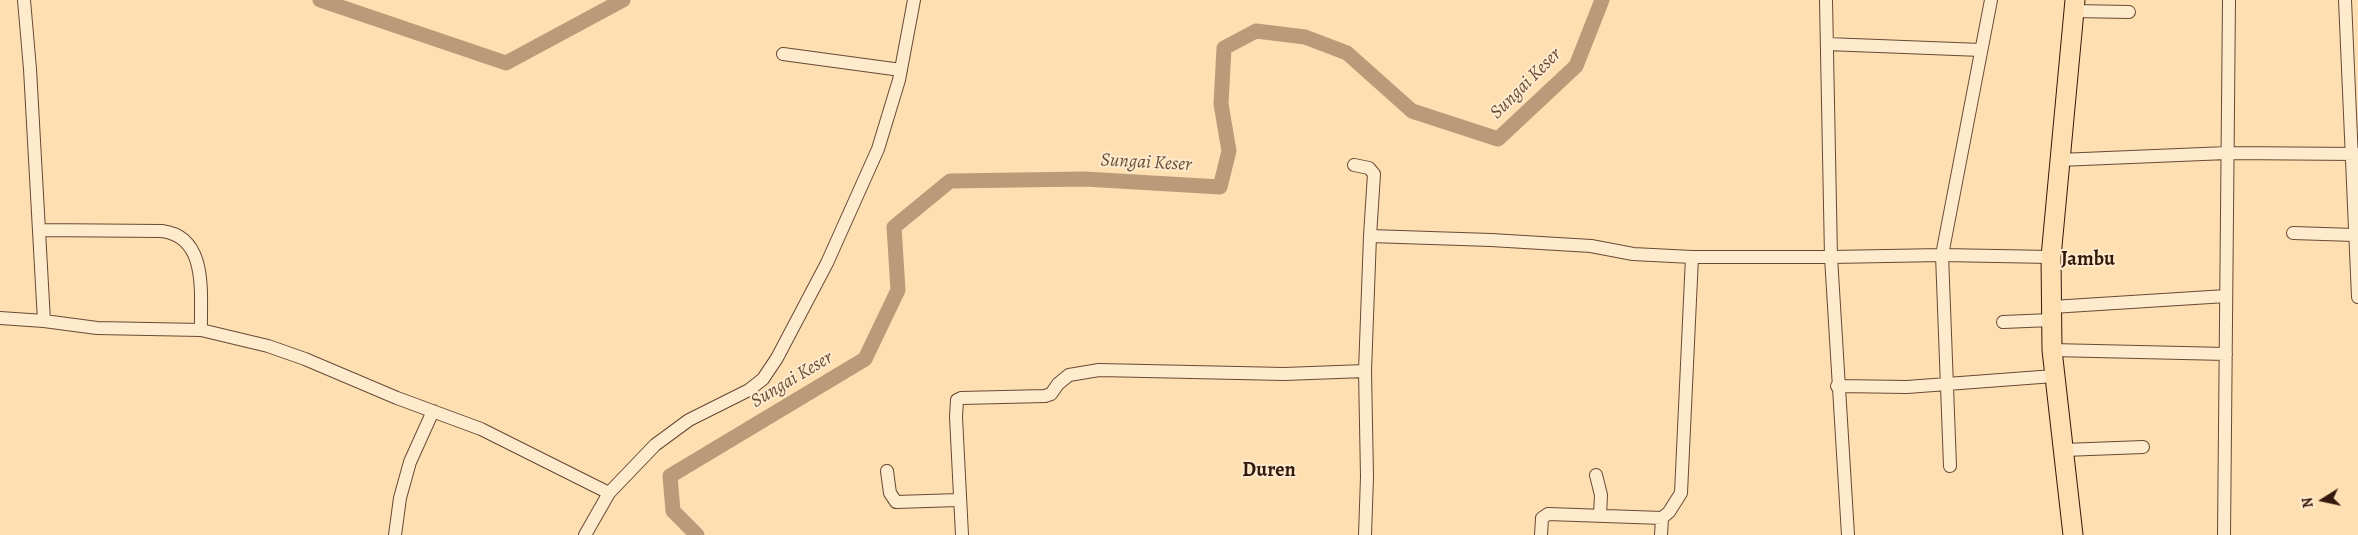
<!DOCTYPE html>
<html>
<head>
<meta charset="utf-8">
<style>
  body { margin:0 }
  #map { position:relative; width:2358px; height:535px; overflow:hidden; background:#fedfb1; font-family:Alegreya,serif }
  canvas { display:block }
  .north { position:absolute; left:2298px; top:475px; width:50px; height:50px; -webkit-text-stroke:4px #feeacc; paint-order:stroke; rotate:260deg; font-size:14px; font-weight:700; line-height:20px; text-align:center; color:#35180c }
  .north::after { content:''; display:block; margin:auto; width:18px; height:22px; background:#35180c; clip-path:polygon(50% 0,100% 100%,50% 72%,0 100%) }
</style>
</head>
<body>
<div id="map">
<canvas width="2358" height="535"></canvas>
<div class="north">N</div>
</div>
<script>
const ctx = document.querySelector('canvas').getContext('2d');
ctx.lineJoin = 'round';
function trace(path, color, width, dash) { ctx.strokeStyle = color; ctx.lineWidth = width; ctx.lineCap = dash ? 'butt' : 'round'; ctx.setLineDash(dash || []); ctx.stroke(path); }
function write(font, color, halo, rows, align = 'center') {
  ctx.font = font + ' Alegreya,serif'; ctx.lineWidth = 4; ctx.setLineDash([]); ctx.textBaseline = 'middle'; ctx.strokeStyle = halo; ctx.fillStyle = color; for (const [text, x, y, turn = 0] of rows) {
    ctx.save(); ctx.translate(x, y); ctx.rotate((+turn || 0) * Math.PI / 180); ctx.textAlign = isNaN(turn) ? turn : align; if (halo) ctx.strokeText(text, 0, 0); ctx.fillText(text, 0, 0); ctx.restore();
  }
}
trace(new Path2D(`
  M320,0l186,63 117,-63
  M697,535l-24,-24 -3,-35 195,-117 33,-69 -4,-63 56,-46 135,-2 135,8 9,-36 -8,-47 3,-56 32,-17 49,6 42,16 65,58 86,28 78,-73 26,-66`), '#ba9b79', 15);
const minor = new Path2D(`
  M24,0l6,69 14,252 53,7 104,2 67,16 37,13 92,39 84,31 128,64
  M2345,0l13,297
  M2074,11l55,1
  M1827,44l154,6
  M783,54l118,16
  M2059,160l168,-7 131,1
  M1354,165l15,3 5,6 -4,62
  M39,230l123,1c47,6 38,64 39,99
  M2293,233l61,2
  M2052,307l174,-11
  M0,318l44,3
  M2003,322l48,-2
  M2052,350l174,4
  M1837,386l70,1 147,-11
  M2064,450l79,-3
  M1950,466l-8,-211 49,-255
  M887,471l3,22 6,9 62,-2
  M1596,475l5,20 -1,20
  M395,535l5,-37 10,-36 23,-51
  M585,535l24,-42 46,-48 34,-25 60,-30 14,-11 14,-21 50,-95 51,-114 21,-69 15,-80
  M962,535l-6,-118 1,-17 4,-2 84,-2 6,-2 7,-10 11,-9 30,-5 185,4 81,-3
  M1365,535l2,-58 -2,-106 5,-135 121,4 100,6 42,8 59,3h139l-5,-257
  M1541,535l1,-17 6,-4 114,4
  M1661,535l1,-17 7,-6 12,-19 11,-236
  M1848,535l-17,-278 111,-2 109,2
  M2224,535l5,-535`);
const highway = new Path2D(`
  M2073,535l-21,-185 -1,-93 24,-257`);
trace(minor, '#674a35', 14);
trace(highway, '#35180c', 21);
trace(minor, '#feeacc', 12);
trace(highway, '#fedfb1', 19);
write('italic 19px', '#6a4c38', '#feeacc', [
  ["Sungai Keser",1526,84,-45],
  ["Sungai Keser",1146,163,3],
  ["Sungai Keser",792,380,-31]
]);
write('bold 20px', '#35180c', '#feeacc', [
  ["Jambu",2088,260],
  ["Duren",1269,471]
]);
</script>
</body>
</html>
